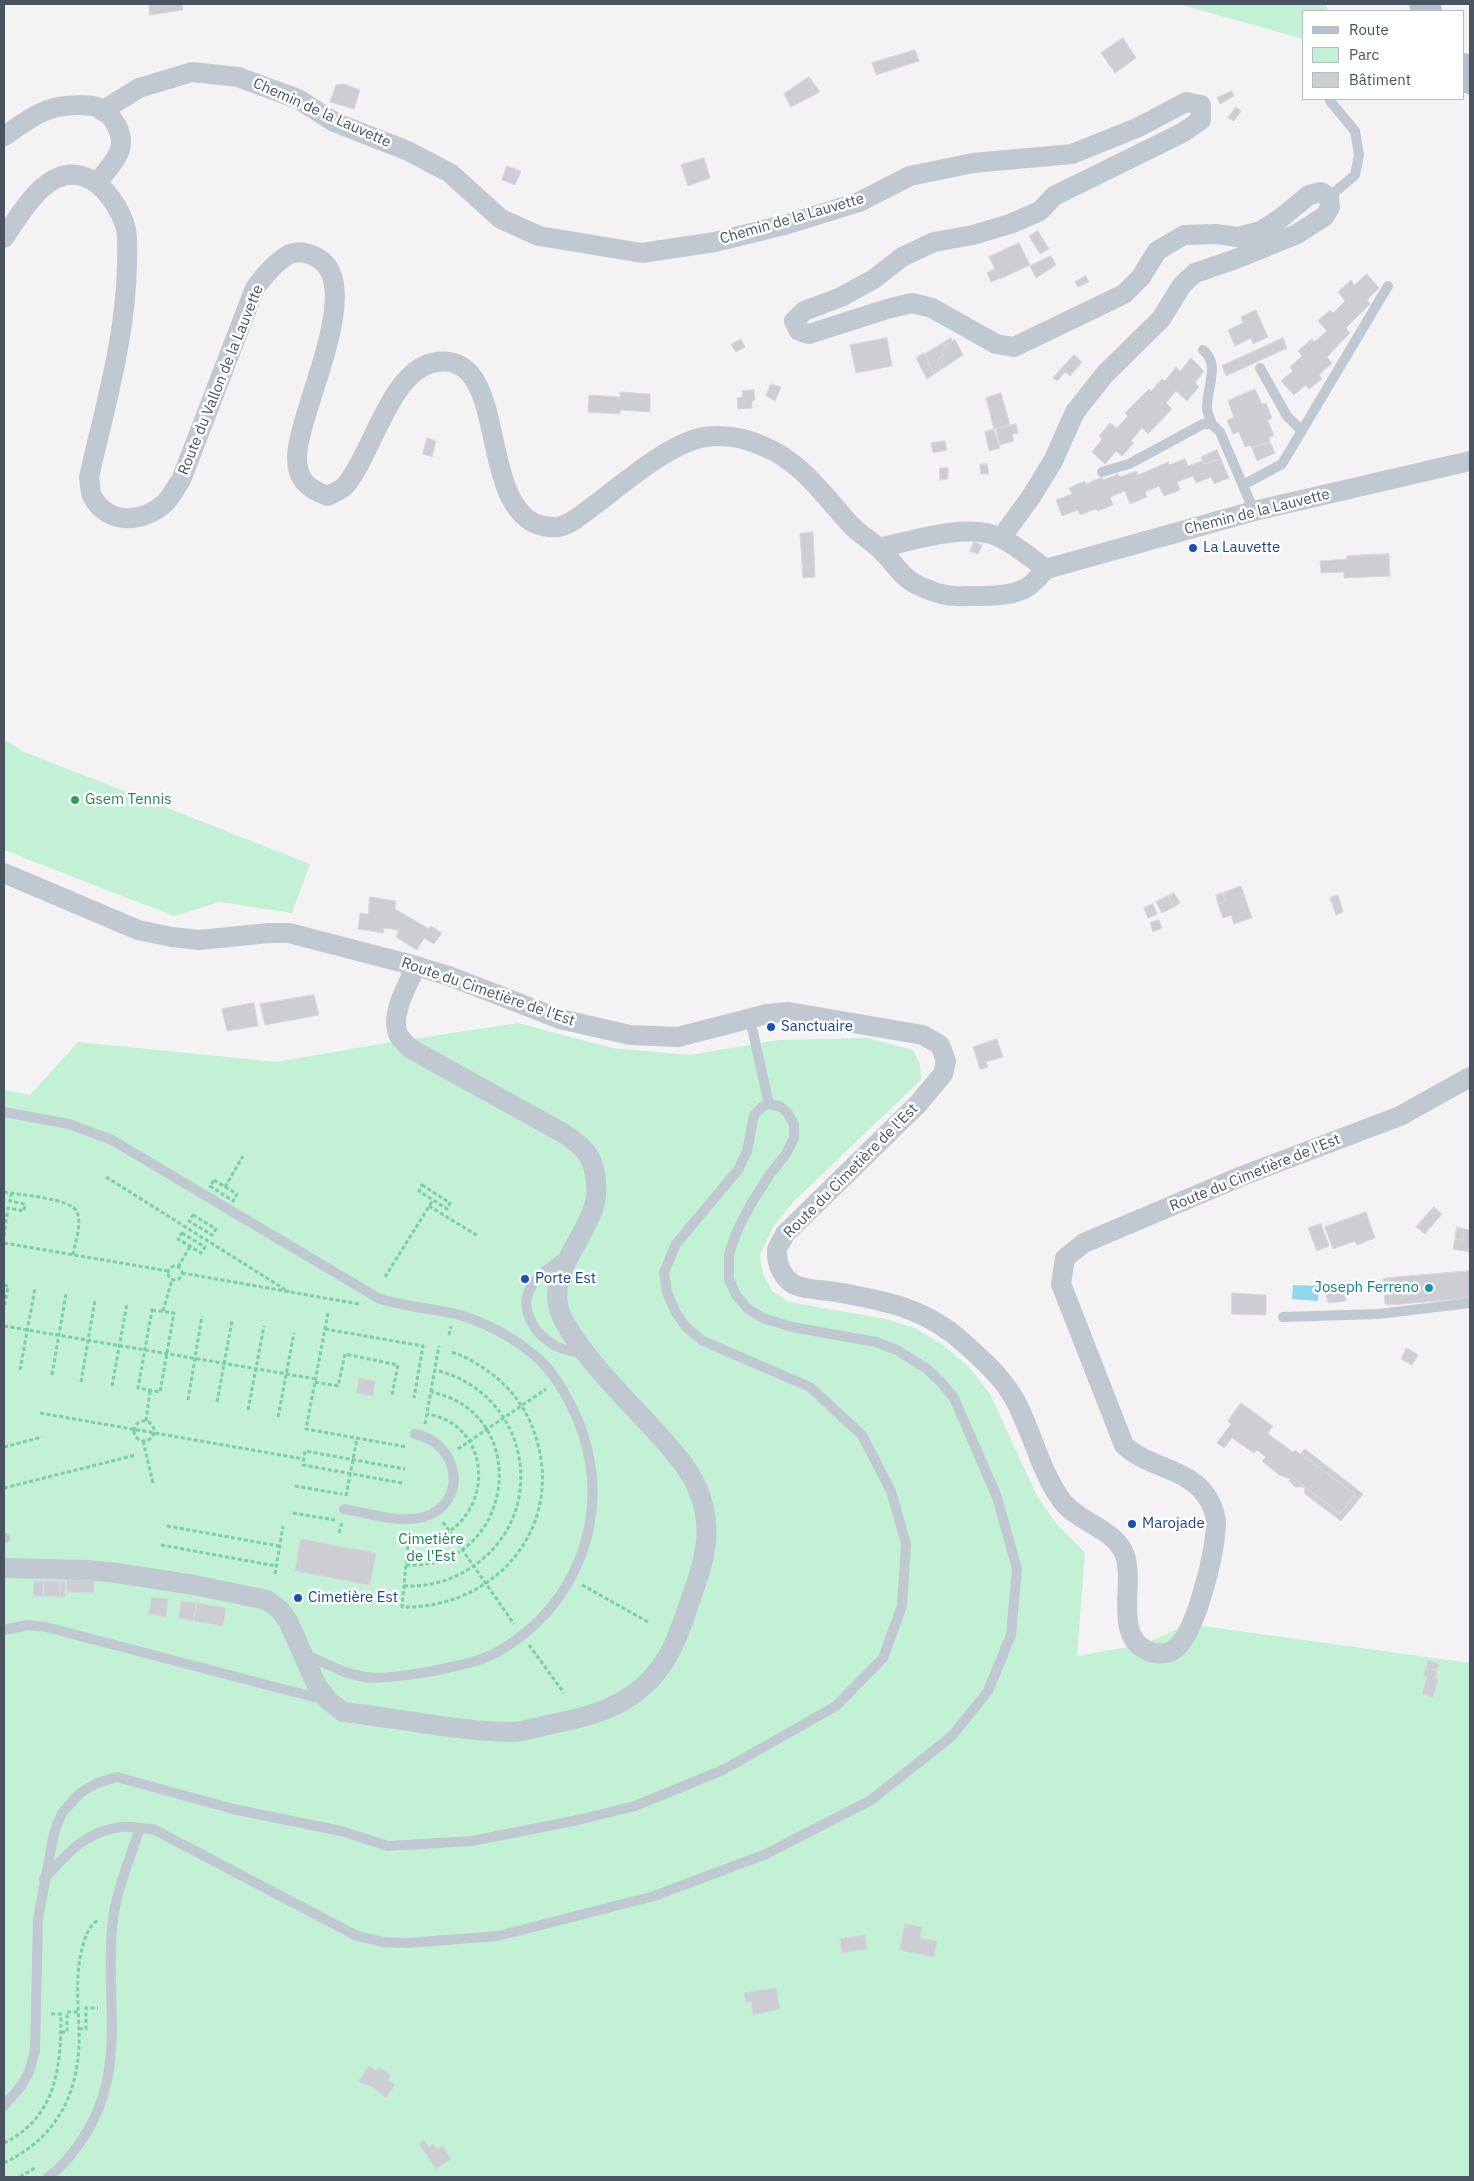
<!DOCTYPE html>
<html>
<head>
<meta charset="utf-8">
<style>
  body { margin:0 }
  #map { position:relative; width:1474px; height:2181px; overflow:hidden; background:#f4f2f2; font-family:"IBM Plex Sans",sans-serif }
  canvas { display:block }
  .frame { position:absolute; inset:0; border:5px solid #495460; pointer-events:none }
  .legend { position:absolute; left:1302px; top:10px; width:162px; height:90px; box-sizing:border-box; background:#fff; border:1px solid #b6bbbf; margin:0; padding:6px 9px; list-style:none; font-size:15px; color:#495460 }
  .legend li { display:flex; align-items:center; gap:10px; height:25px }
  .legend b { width:25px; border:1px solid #b6bbbf }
</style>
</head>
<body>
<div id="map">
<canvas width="1474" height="2181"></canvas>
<div class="frame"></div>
<ul class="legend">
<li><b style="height:6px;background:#b2c0d0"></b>Route</li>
<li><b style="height:14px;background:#c2f1d5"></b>Parc</li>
<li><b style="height:14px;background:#ccced4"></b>Bâtiment</li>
</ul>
</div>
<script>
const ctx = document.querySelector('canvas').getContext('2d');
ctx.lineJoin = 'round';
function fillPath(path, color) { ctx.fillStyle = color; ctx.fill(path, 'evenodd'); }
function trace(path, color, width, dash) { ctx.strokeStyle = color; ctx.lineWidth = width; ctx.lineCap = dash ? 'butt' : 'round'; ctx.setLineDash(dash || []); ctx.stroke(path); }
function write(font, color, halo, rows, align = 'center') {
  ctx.font = font + ' "IBM Plex Sans",sans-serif'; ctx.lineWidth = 5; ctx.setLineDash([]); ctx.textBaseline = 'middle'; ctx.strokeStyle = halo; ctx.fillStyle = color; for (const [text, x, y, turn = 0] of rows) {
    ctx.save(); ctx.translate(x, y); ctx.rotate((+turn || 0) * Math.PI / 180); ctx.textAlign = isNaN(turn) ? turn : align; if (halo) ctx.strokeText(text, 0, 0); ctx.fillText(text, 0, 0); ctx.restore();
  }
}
fillPath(new Path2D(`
  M1179,4h147l2,7h-25v28z
  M4,739l18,12 288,113 -18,49 -72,-11 -46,14 -170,-66z
  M518,1023l94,25 78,7 89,-15 88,-2 46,12 7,14 1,16 -126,120 -22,27 -13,28 3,19 9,17 17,11 97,17 29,9 28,17 27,23 20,26 48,104 18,25 29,30 -8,103 68,-12 43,-20 282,39v514h-1466v-1087l26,5 48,-53 198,20 104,-18z`), '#c2f1d5');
fillPath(new Path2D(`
  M1293,1285l26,1 -1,15 -26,-2z`), '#8fd7ed');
const building = new Path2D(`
  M149,4h33l1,6 -33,5z
  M1123,38l13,20 -21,15 -14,-20z
  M915,50l4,11 -43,14 -4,-12z
  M809,77l11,15 -29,15 -7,-13z
  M344,84l16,6 -6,19 -24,-7 6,-17z
  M1232,91l2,5 -14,8 -3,-6z
  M1236,107l5,4 -7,10 -6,-3z
  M704,158l6,20 -22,8 -7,-21z
  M507,166l14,5 -6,14 -13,-5z
  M1038,231l11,18 -9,5 -11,-18z
  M1019,243l11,22 -30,14 -11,-22z
  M1051,256l5,9 -20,13 -6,-12z
  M995,269l5,9 -9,4 -4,-9z
  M1367,274l12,14 -12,12 3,4 -24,24 4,5 -23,24 5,6 -13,12 3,4 -13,10 -3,-4 -12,10 -13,-14 12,-10 -3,-4 12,-11 -4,-5 14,-12 2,3 13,-11 -9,-10 12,-11 3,3 12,-12 -7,-9 13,-12 3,5z
  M1086,276l3,6 -11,5 -3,-5z
  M1256,310l12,27 -15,7 -2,-6 -16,8 -7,-16 15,-7 -2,-6z
  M887,338l5,28 -36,7 -6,-28z
  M951,338l1,3 -8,5 2,3 -4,3 1,3 -6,4 5,10 -8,5 -9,-20z
  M1283,338l4,10 -61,28 -4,-10z
  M741,339l4,8 -9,5 -5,-7z
  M955,340l8,15 -21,14 -5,-10 6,-4 -1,-3 4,-3 -2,-3z
  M924,353l10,21 -7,5 -11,-21z
  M1074,355l8,7 -12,14 -5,-4 -8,9 -4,-3z
  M1191,358l13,13 -9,12 4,4 -12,14 -11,-10 -10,12 6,6 -24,25 -6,-6 -11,13 3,2 -12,13 -6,-5 -11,13 -13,-12 10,-13 -3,-3 11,-13 7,5 11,-12 -3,-3 24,-24 2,2 11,-12 3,2 11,-14 4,4z
  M771,384l10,3 -6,14 -9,-5z
  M1255,389l7,15 4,-1 6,15 -5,2 7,15 -5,3 1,4 -18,6 -1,-3 -6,2 -6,-15 -6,2 -6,-14 7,-3 -6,-16z
  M754,390l1,10 -3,1v7l-14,1 -1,-11 6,-1 -1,-6z
  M620,392l30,2v18l-30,-2v4l-32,-2 1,-17 31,2z
  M1001,393l9,32 -16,4 -8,-31z
  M1016,424l2,9 -6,1 2,7 -14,4 -4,-16z
  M994,429l6,19 -11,3 -4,-19z
  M427,438l9,3 -4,16 -9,-3z
  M945,441l2,9 -14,3 -2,-10z
  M1270,442l5,11 -18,8 -5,-13z
  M1217,450l4,9 -17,5 -3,-7z
  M1185,459l3,7 14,-5 2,3 17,-5 8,19 -15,6 -3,-7 -15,6 -3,-7 -16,6 3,8 -16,6 -5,-10 -14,6 2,5 -17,7 -5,-13 -15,6 3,8 -15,6 -2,-2 -16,6 -2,-5 -16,6 -6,-16 16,-6 -3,-6 16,-7 1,3 16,-7 1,3 15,-6 2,3 16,-6 2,4 30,-13 1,3z
  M987,464l2,10h-8l-1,-9z
  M940,468h8v11l-8,1z
  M813,532l2,45 -12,1 -3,-44z
  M974,542l8,3 -4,9 -8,-3z
  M1389,554l1,22 -46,2v-6l-23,1 -1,-12 27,-2v-3z
  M1241,886l11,32 -18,6 -3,-9 -8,3 -5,-14 8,-3 -3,-8z
  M1174,893l6,10 -6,4 -6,-11z
  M1223,893l3,8 -8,3 -2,-9z
  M1338,895l5,17 -7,3 -6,-17z
  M1168,896l6,11 -12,6 -6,-11z
  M370,897l26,4 -1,8 34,20 2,-3 11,7 -8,11 -10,-6 -7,12 -21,-13 3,-7 -15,-2 -1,5 -25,-4 2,-16 8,1z
  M1153,904l4,10 -9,4 -4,-10z
  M1159,920l3,8 -9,4 -3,-9z
  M314,995l5,20 -54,10 -5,-21z
  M254,1003l4,23 -31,5 -5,-22z
  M997,1039l6,18 -17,5 2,5 -8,2 -7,-22z
  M1434,1207l8,7 -17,20 -9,-7z
  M1366,1212l9,26 -18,7 -2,-4 -22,8 -8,-22z
  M1321,1224l8,22 -12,5 -9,-23z
  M1457,1227l7,2 -1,11 -8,-1z
  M1464,1229l6,1v22l-17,-3 2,-10 8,1z
  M1470,1271v27l-80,7 -2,-27z
  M1388,1278l2,27 -5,-1 -2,-25z
  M1343,1287l3,14 -18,2 -3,-13z
  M1232,1293l34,2v20l-34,-1z
  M1407,1348l11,7 -6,10 -11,-6z
  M359,1378l16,3 -2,15 -16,-3z
  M1241,1403l32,23 -5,7 3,3 22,16 2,-2 60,44 -15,20 -48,-37 -2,2 -11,-4 -17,-14 4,-4 -9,-7 -3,3 -22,-15 -8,10 -7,-5 14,-19 -3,-3z
  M1305,1449l58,45 -3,4 -7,-1 2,-3 -54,-40z
  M1292,1477l12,10h-9l-6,-6z
  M1305,1487l35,27 13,-17 7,1 -19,23 -36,-27z
  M301,1539l75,14 -6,32 -75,-14z
  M67,1580h27v13l-27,-1z
  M34,1581h10l-1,15h-9z
  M44,1581h17l-1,16 -17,-1z
  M61,1581h4v16h-5z
  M152,1597l16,2 -2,18 -17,-3z
  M181,1601l16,2 -3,18 -15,-3z
  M197,1603l29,5 -3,18 -29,-5z
  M1429,1660l10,4 -2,7 -11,-3z
  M1426,1668l11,3 -2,7 3,1 -5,18 -11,-3 5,-17 -3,-2z
  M905,1924l17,3 -2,11 17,3 -3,16 -34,-7z
  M865,1935l2,14 -25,4 -2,-14z
  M776,1988l4,21 -27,6 -2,-13h-5l-2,-9z
  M369,2066l7,5 3,-4 12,8 -3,5 7,5 -9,13 -18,-14 -2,2 -7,-5z
  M424,2140l5,7 4,-3 4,5 6,-3 8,13 -15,10 -17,-25z`);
fillPath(building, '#ccced4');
trace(building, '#d6d8dd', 1);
trace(new Path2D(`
  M106,1177l183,115
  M214,1180l23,14 -4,7 -23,-15z
  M422,1185l28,18 -3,6 -28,-18z
  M225,1187l18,-31
  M4,1192c14,3 68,6 73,20 5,13 -2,30 -4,43
  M429,1206l49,30
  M193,1215l23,14 -4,6 -23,-14z
  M182,1233l23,14 -4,6 -23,-14z
  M4,1236l4,-28 16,3 1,-7 -15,-3 1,-7
  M4,1243l164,28
  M168 1273a7 7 0 1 1 14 0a7 7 0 1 1-14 0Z
  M178,1267l12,-20
  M182,1273l177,31
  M385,1277l48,-77
  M4,1285l4,1 -4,22
  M152,1310l22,3 -14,79 -22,-4z
  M163,1311l9,-31
  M328,1313l-22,116 101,18
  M4,1326l312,53
  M325,1329l98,17 -9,52
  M449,1335l2,-9
  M20,1370l15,-82
  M52,1375l14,-81
  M81,1382l14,-82
  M315,1382l23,4 7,-32 53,11 -6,30
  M112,1386l15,-82
  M188,1400l14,-84
  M217,1402l15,-81
  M248,1410l16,-84
  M40,1413l264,46
  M278,1417l16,-84
  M146,1421l4,-30
  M134 1431a10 10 0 1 1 20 0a10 10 0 1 1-20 0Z
  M425,1424l14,-78
  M143,1441l10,42
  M4,1447l38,-10
  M458,1449l88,-60
  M402,1483l-99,-18 2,-14 100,18
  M295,1486l47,8
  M4,1488l132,-33
  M346,1496l11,-58
  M293,1513l42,7
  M443,1522l71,102
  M167,1526l112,20
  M339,1533l3,-11
  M409,1533l-7,74c90,2 161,-75 135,-166 -7,-25 -20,-46 -40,-63 -14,-11 -29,-21 -46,-26
  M408,1544c87,-3 94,-118 19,-130
  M161,1545l115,21
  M406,1565c109,5 129,-152 25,-173
  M275,1574l8,-48
  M582,1585l66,37
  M404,1586c23,1 46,-5 65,-17 84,-53 61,-177 -34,-199
  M529,1645l35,48
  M79,2029h7v-21h12
  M61,2032h6v-20h11
  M4,2143c53,-26 57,-77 57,-129h-12
  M4,2163c56,-27 77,-74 75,-134 -1,-28 -4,-56 4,-84 3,-10 6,-19 15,-25
  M20,2177l16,-10`), '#79cfa7', 3, [4, 2.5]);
trace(new Path2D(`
  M1329,197l26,-22 4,-20 -4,-24 -25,-30
  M1203,350c18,14 3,39 4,59 1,5 3,10 5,15
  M1260,368l27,48 15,15
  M1102,472l27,-8 74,-40h9l8,8 34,79
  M1243,485l39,-21 106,-178
  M750,1019l19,85
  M4,1112l65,12 43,16 266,158c26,9 52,10 78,16 28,8 55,22 77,40 22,17 41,53 50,80 27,84 -6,170 -82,216 -20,12 -45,16 -68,21 -18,3 -50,9 -68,6 -20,-3 -41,-14 -60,-23
  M565,1257c-13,8 -31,20 -36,34 -13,31 27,67 56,60
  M1283,1317l95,-3 92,-11
  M344,1509c25,4 56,15 80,8 45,-14 36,-74 -9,-83
  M4,1538h1
  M4,1630l23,-5 19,2 279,73
  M4,2106l17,-20 8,-14 6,-21 3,-132 16,-86 8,-20 18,-20 17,-10 20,-6 116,32 108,22 47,15 84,-5 106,-21 57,-14 88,-36 113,-64 47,-48 19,-52 4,-62 -15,-53 -29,-56 -52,-48 -107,-46 -17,-14 -11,-16 -8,-19 -3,-20 12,-28 62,-74 9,-19 7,-36 8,-8 7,-3 10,2 8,6 7,12v14l-8,16 -16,20 -19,30 -14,27 -8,23v25l7,16 12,14 15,9 29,9 84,15 21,8 30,19 14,13 13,16 43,99 20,72 -6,66 -23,56 -36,45 -81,64 -105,54 -112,42 -156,40 -91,7 -24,-1 -26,-6 -204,-107c-10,0 -22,-3 -32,-2 -37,5 -53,26 -77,52
  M48,2177c13,-9 22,-20 31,-33 52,-72 24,-145 34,-225 4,-30 17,-61 27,-91`), '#c0c9d1', 10);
trace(new Path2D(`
  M102,111l37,-23 53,-16 46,5 60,22 36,23 74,29 42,22 51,46 38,17 103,17 73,-11 73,-18 71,-22 51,-26 63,-13 99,-9 67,-27 47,-25 15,3v15l-19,13 -128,63 -14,15 -30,13 -37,11 -39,7 -32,15 -28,22 -33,18 -37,14 -10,10 5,10 10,3 78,-25 25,-6 20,5 64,36 18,3 110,-53 17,-17 16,-26 27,-16 32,-1 22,3 23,-6 20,-13 28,-23 12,-3 8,5 1,10 -5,9 -28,18 -61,25 -41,14 -13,12 -21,34 -56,55 -30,38 -22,49 -22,36 -30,41
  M4,136c17,-11 34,-25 54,-29 11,-2 28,-3 39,0 16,6 29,28 22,45 -4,11 -15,21 -22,31
  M4,238c17,-25 44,-75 81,-61 20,7 36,33 41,52 2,11 1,24 1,35 -1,72 -22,143 -38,213 1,6 1,14 3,19 16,30 51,27 73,7 6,-6 11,-16 16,-23l74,-192c10,-13 20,-26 35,-34 9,-4 18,-1 26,3 52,26 -20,157 -19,202 0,21 12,31 31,37 5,-3 13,-6 17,-10 28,-32 45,-118 92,-124 71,-9 41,133 97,161 7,3 15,5 24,4 13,-2 27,-15 38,-23 28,-21 75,-62 109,-67 20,-3 40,1 58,9 39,16 61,50 88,79 9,10 21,16 31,26 9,9 17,21 27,29 8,6 26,13 37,15 9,2 20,1 29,1 16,0 35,0 49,-7 8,-3 16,-14 22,-20l208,-58 216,-50
  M880,548c33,-8 89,-26 121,-10 16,8 31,21 45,31
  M4,873l134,57 34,7 27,3 70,-7h20l127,33 33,10 111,43 70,16 48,2 89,-23 22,-2 134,23 17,10 6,16 -3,13 -25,30 -133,130c-2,5 -7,11 -8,16 -1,14 6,29 18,35 11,5 29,5 41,7 50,9 90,16 129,52 19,17 39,35 51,58 17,32 24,69 46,99 16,21 52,28 62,52 12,29 -11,81 22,97 9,5 23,5 30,-2 21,-18 39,-96 40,-124 0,-6 -3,-16 -6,-22 -18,-35 -60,-32 -86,-57l-63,-161 4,-26 19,-15 158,-67 158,-60 70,-39
  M4,1568l83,2 30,3 77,12 73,15 13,10 8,11 29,65 12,15 14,11c56,6 111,19 166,20 13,0 26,-4 38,-7 43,-8 85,-19 112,-56 15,-19 22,-42 30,-65 15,-42 27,-76 7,-119 -9,-19 -24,-35 -37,-50 -30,-33 -78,-79 -97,-118 -20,-43 29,-81 34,-121 1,-4 0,-10 0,-14 -1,-12 -3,-22 -11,-31 -5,-7 -15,-13 -22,-18l-152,-84c-4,-4 -11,-10 -13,-15 -8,-21 10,-49 18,-68`), '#c0c9d1', 20);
trace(new Path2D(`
  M1423,4l5,7
  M1463,67l7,13`), '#b2c0d0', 28);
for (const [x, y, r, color] of [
  [1193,548,5,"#1a4fb4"],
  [75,800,5,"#2e9e5b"],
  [771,1027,5,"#1a4fb4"],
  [525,1279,5,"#1a4fb4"],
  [1429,1288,5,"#0f9aa8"],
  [1132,1524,5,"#1a4fb4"],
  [298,1598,5,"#1a4fb4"]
]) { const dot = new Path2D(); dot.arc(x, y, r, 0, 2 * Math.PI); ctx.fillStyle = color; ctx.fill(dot); trace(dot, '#fff', 2); }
write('15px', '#495460', '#fff', [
  ["Chemin de la Lauvette",322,113,24],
  ["Chemin de la Lauvette",792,219,-16],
  ["Route du Vallon de la Lauvette",221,380,-68],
  ["Chemin de la Lauvette",1257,512,-14],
  ["Route du Cimetière de l'Est",488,992,19],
  ["Route du Cimetière de l'Est",851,1171,-45],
  ["Route du Cimetière de l'Est",1255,1173,-22]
]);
write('15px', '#164399', '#fff', [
  ["La Lauvette",1203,548],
  ["Sanctuaire",781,1027],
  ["Porte Est",535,1279],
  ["Marojade",1142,1524],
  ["Cimetière Est",308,1598]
], 'left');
write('15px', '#27864d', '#fff', [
  ["Gsem Tennis",85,800]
], 'left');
write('15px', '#0d838f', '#fff', [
  ["Joseph Ferreno",1419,1288]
], 'right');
write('15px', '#178451', '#fff', [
  ["Cimetière",431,1540],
  ["de l'Est",431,1557]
]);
</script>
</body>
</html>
